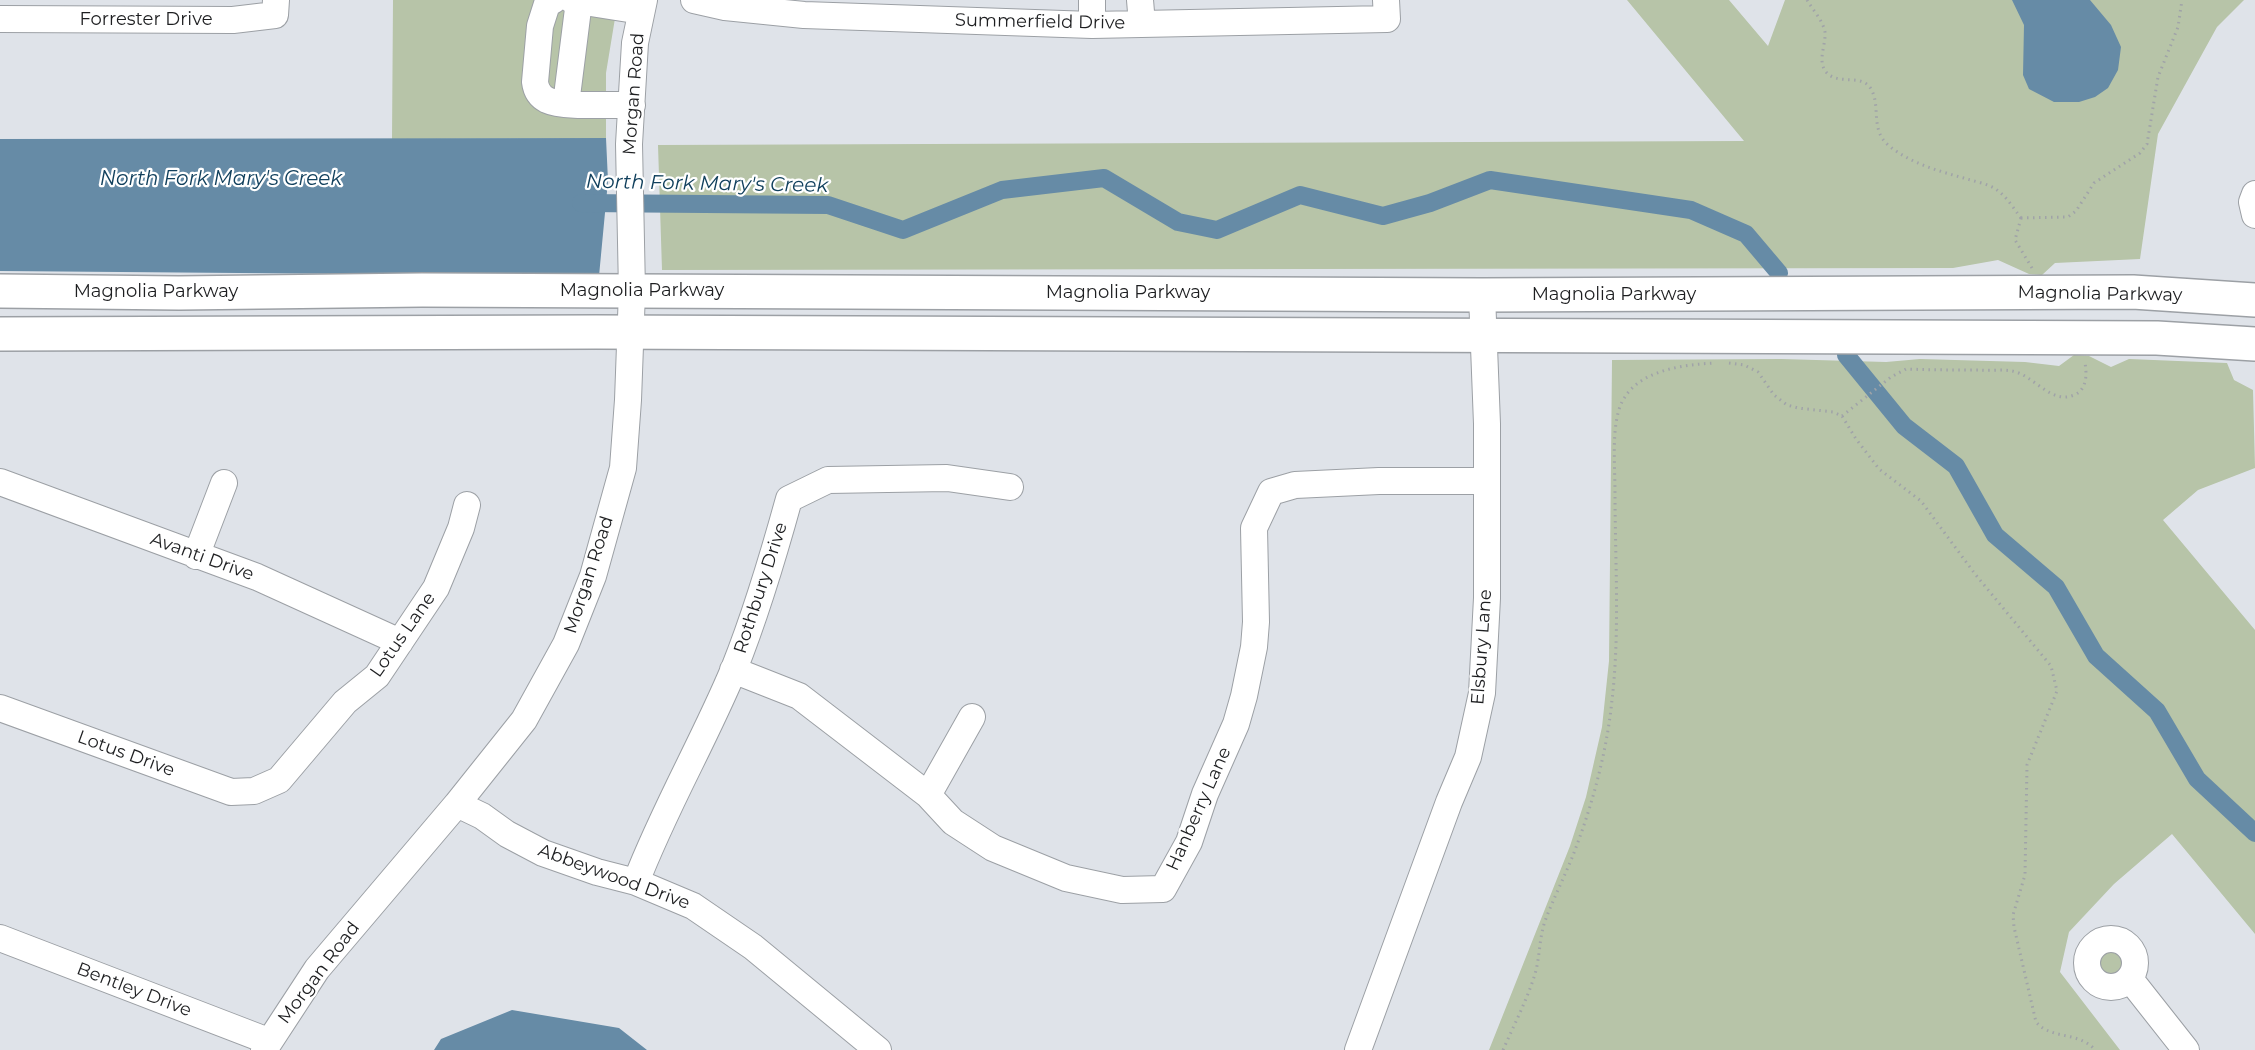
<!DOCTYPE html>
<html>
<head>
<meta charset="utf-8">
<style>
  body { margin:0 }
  canvas { display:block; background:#dfe3e9 }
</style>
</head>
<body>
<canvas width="2255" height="1050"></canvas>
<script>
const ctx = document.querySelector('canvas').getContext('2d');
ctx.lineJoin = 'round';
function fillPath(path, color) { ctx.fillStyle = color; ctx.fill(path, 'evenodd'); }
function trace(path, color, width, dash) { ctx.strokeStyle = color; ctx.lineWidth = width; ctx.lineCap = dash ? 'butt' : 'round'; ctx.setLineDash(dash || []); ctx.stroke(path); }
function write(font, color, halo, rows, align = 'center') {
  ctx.font = font + ' Montserrat,sans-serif'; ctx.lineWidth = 4.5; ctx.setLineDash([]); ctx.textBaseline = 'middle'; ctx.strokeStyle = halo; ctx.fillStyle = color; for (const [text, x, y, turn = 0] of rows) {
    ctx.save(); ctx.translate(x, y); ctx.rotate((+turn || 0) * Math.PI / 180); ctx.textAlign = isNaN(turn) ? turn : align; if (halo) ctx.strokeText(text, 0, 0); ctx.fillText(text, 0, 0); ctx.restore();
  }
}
fillPath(new Path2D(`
  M393,0h225l-12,73v65l-214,1z
  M1627,0h102l39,46 17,-46h459l-27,27 -59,107 -18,125 -85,4 -13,12 -13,-1 -31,-14 -45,8 -1291,2 -4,-125 1086,-4z
  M2074,355l15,1 22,11 18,-8 98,4 7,17 19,10 2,78 -57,22 -35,30 92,110v304l-83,-100 -58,50 -45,48 -9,40 60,78h-631l81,-204 16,-49 16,-70 7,-66 3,-301 169,-1 105,3 34,-3 105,3 34,4z
  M2093 962a22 22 0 1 1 44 0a22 22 0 1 1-44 0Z`), '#b7c4a8');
fillPath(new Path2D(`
  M2012,0h78l21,25 10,22 -3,23 -10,18 -13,9 -16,5h-25l-25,-13 -6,-14 1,-50z
  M606,138l2,43 -9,95 -599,-5v-132z
  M512,1010l107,18 28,22h-213l7,-11z`), '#668ba6');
trace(new Path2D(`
  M581,203l247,2 75,25 99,-40 102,-12 74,44 39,8 83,-35 83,21 47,-13 60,-23 201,30 55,24 33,39
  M1846,355l58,71 52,40 39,69 61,52 40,69 61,55 40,68 58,54`), '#668ba6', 18);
const minor = new Path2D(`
  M554,0l-7,4 -7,22 -5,56c1,8 4,14 12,18 17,8 65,4 85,5
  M572,0l69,11
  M694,0l31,7 79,8 288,10 295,-6 -1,-19
  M1092,0v25
  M1140,0l2,24
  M0,19l233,1 42,-5 1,-15
  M566,104l13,-103
  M2255,194l-3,8 3,13
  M0,482l257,95 143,65
  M196,556l28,-73
  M733,670l66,26 129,99 25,27 40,26 73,30 56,12 41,-1 26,-47 16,-48 31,-70 8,-28 10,-49 2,-25 -2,-94 17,-36 24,-7 84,-4h108
  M0,708l231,84 23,-1 25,-11 66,-78 32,-26 59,-88 25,-60 6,-23
  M928,795l44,-78
  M457,804l25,12 25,18 36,19 54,19 39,10 57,24 60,41 125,103
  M636,882c28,-73 68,-141 98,-213 22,-55 39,-112 55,-170l39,-19 119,-2 63,9
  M0,938l268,103
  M2087 963a24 24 0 1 1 48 0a24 24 0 1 1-48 0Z
  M2130,979l56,71
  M264,1050l53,-81 140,-165 67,-84 42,-76 27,-68 30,-108 5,-68 4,-109 -3,-147 6,-101 9,-43
  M1358,1050l91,-248 19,-45 14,-64 5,-95v-174l-5,-129`);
const major = new Path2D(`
  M0,291l179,2 243,-3 1060,5 651,-3 122,8
  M0,334l596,-2 1561,6 98,6`);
trace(minor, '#9ca0a5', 28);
trace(major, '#9ca0a5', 36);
trace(new Path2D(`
  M1807,0c6,10 16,21 18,32 1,14 -8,28 1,40 12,14 36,1 45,17 10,17 -1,40 17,56 23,19 51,26 79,34 10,3 22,5 30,11 10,7 17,19 24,28
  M2021,218l47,-1 8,-6 18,-28 46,-30 7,-9 11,-67 20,-50 4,-27
  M2021,218l-6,22 17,28
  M1729,363l15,2 14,7 16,23 13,10 11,3 35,4 9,4 14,23 23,30 42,32 54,73 76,92 6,25 -30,74 -2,110 -12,40 1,12 22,95c15,18 43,9 59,28
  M1842,416l49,-39 15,-8c25,1 49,1 74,1 10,1 22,-1 32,1 22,4 39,34 62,24 13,-5 13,-21 11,-32
  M1503,1050c11,-25 24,-50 32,-76 5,-17 4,-35 10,-53 9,-24 21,-47 30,-71 18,-47 32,-100 37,-150 8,-68 3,-140 3,-209 0,-25 -4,-67 7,-89 16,-32 60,-37 92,-39`), '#a0a3a8', 3, [1.5, 4.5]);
trace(minor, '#fff', 26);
trace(major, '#fff', 33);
write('18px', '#1d1e20', '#fff', [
  ["Forrester Drive",146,20],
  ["Summerfield Drive",1040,22,1],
  ["Morgan Road",634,94,-86],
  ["Magnolia Parkway",642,291],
  ["Magnolia Parkway",156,292],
  ["Magnolia Parkway",1128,293],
  ["Magnolia Parkway",2100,294,1],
  ["Magnolia Parkway",1614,295],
  ["Avanti Drive",202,557,20],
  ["Morgan Road",589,575,-72],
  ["Rothbury Drive",761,588,-72],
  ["Lotus Lane",403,635,-55],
  ["Elsbury Lane",1482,647,-86],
  ["Lotus Drive",126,754,20],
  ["Hanberry Lane",1199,809,-66],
  ["Abbeywood Drive",614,877,20],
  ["Morgan Road",319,973,-53],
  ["Bentley Drive",134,990,21]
]);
write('italic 20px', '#11405d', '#fff', [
  ["North Fork Mary's Creek",221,179],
  ["North Fork Mary's Creek",707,184,1]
]);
</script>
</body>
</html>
